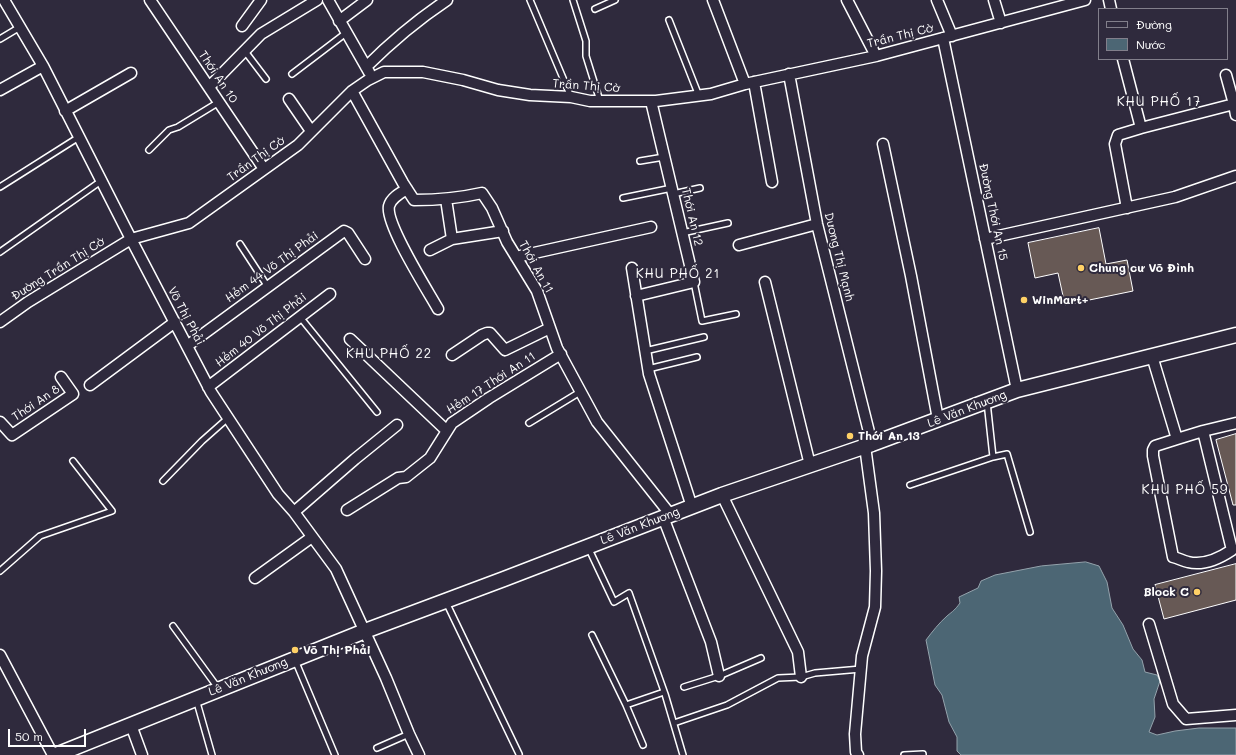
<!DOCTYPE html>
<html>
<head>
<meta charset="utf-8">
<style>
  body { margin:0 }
  #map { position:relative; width:1236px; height:755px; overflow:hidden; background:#2f2a3d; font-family:Mali,sans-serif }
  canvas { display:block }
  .legend { position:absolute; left:1098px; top:8px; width:130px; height:52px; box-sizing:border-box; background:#2f2a3d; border:1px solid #827f8b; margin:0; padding:5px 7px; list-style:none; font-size:12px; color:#fff }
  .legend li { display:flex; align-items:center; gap:8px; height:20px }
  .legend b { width:20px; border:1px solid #827f8b }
  .scale { position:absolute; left:8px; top:729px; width:78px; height:18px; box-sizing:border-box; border:2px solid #fff; border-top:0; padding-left:5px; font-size:12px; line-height:14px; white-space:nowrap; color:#fff; -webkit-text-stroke:3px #2f2a3d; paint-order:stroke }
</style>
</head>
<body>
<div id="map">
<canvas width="1236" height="755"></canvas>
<ul class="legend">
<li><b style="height:5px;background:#2f2a3d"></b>Đường</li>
<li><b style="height:11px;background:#4c6674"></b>Nước</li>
</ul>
<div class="scale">50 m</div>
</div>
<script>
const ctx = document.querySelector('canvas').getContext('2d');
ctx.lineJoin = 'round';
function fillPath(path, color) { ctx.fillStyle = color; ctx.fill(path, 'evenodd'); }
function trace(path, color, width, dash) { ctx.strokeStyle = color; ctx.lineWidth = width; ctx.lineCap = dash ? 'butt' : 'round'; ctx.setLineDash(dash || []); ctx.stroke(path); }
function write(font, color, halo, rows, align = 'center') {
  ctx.font = font + ' Mali,sans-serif'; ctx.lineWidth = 4; ctx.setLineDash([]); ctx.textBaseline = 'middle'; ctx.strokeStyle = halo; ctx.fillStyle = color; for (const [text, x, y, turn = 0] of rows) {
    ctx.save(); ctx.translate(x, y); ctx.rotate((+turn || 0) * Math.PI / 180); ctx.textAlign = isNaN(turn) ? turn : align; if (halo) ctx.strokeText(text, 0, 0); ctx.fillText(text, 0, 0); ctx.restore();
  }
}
const water = new Path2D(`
  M1086,562l13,4 8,16 5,26 11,17 10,24 9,11 3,12 12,3 3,6 -6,18 1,18 -6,15 8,3 18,-4 24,-3h37v27h-275l-4,-4v-14l-8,-15 -7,-27 -7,-10 -9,-45c6,-8 13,-17 21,-24 6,-5 8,-6 13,-13l-1,-6 19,-9 3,-7 14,-6 46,-9z`);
fillPath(water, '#4c6674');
trace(water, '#94a3ac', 1);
const building = new Path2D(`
  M1099,228l7,36 21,-4 6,31 -68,14 -7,-32 -23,5 -7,-35z
  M1236,434v71h-3l-17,-65z
  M1236,564v36l-72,19 -9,-34z`);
fillPath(building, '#675955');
trace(building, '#fff', 1);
const service = new Path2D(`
  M530,0l41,97
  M573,0l13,41v15l14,45
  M595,9l20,-9
  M669,20l30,76
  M0,39l20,-12
  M244,50l22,29
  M292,74l54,-41
  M149,150l20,-20 9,-3 41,-25
  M640,161l24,-4
  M0,187l79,-50
  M673,194l27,-6
  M623,198l49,-10
  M682,233l46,-10
  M240,244l28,43
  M0,252l101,-71
  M694,282l8,39 34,-7
  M300,317l77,95
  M645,351l59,-14
  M648,369l49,-12
  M529,423l51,-31
  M993,457l14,-3 23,78
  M163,481l39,-40 26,-23
  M910,485l83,-28 -6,-55
  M588,547l26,55 15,-9 36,101 18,61
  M0,571l40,-35 72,-25 -39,-50
  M446,602l73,152
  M173,626l45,62
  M592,635l34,70 38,-13
  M295,660l40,95
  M684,687l35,-11 42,-18
  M196,699l16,56
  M626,705l17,40
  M674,723l53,-18 51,-27 23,-1 14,-4 46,-4
  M377,748l32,-14
  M904,755l19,-1v1`);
const minor = new Path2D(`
  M4,0l39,66 88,173 80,153 67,102 16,18 42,57 50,109 23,56 10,21
  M150,0l114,169
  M328,0l41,72
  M713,0l32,84
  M847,0l29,56
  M937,0l15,36
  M994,0l7,23
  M1109,0l2,9
  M339,21l28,-21
  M242,26l19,-26
  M943,38l74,352
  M1123,59l18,69
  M366,67c25,-25 51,-47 81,-67
  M789,74l28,150 55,220
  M1226,75l8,29
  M754,82l18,100
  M209,87l52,-53 56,-34
  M0,90l43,-24
  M352,91l51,92 11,17c23,0 46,-2 68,-7l10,15 15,34 30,49 20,57 40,74 73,92
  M289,99l22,32
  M65,111l66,-38
  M883,144l28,132 27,143
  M407,189c-7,4 -16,9 -18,17 -4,18 39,85 49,103
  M446,199l6,40
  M1127,208l-12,-64 3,-9 23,-7 93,-24 2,11
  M985,239l190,-42 61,-21
  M739,245l78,-21
  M430,250l22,-11 51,-8
  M516,257l135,-30
  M632,268l17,106 43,133
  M765,282l45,183
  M636,296l58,-14 -43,-181
  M0,322l28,-20 103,-63 58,-16 109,-78 54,-54 16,-11 16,-8h39l40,8 35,10 32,5 41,2 19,4h66l55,-7 34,-10 131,-28 209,-56
  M350,339l97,92
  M187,346l157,-115 4,2 17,26
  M452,355l30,-20 5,-2h3l15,17 45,-22
  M1152,356l25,83 -22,7 -2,4v6l20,101c5,1 10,4 15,5 15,4 32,-4 44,-12l-29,-119
  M90,385l85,-63
  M208,387l122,-93
  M0,422l12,13 61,-41 -12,-17
  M1177,439l26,-8 33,-8
  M722,495l76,157 3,25
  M347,510l51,-32 8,-1 24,-19 22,-35 37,-25 72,-44
  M294,512l61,-53 42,-34
  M663,517l48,125 8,34
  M255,578l57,-41
  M1149,624l24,80 13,15 50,-4
  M0,655l53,100
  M131,725l11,30
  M858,755l-2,-3 -1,-18 7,-78 13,-49 1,-36 -2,-58 -9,-67`);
const secondary = new Path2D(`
  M56,755l309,-124 139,-52 218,-84 150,-51 145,-54 219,-55`);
trace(service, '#fff', 8);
trace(minor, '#fff', 13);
trace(secondary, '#fff', 17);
trace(service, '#2f2a3d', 5);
trace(minor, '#2f2a3d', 10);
trace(secondary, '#2f2a3d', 14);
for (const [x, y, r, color] of [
  [1081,268,4,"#ffd166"],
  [1024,300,4,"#ffd166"],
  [850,436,4,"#ffd166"],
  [1197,592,4,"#ffd166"],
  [295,650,4,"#ffd166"]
]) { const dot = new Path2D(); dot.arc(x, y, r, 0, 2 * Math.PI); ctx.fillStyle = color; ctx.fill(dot); trace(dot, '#2f2a3d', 1.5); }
write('12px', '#fff', '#2f2a3d', [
  ["Trần Thị Cờ",900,36,-14],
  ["Thới An 10",218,77,56],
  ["Trần Thị Cờ",586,86,4],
  ["Trần Thị Cờ",256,159,-36],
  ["Đường Thới An 15",993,212,78],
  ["Thới An 12",692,217,77],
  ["Dương Thị Mạnh",839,257,76],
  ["Hẻm 44 Võ Thị Phải",272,267,-36],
  ["Thới An 11",536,267,61],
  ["Đường Trần Thị Cờ",58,269,-32],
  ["Võ Thị Phải",186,316,62],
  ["Hẻm 40 Võ Thị Phải",261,330,-38],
  ["Hẻm 17 Thới An 11",491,383,-33],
  ["Thới An 8",36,403,-34],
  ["Lê Văn Khương",967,409,-21],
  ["Lê Văn Khương",640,526,-21],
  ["Lê Văn Khương",248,677,-22]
]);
write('bold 12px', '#fff', '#2f2a3d', [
  ["Chung cư Võ Đình",1089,268],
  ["WinMart+",1032,300],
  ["Thới An 13",858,436],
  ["Block C",1189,592,"right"],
  ["Võ Thị Phải",303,650]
], 'left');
ctx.letterSpacing = '1px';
write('13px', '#fff', '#2f2a3d', [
  ["KHU PHỐ 17",1159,102],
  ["KHU PHỐ 21",678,274],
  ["KHU PHỐ 22",389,354],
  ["KHU PHỐ 59",1185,490]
]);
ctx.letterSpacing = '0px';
</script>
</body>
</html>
